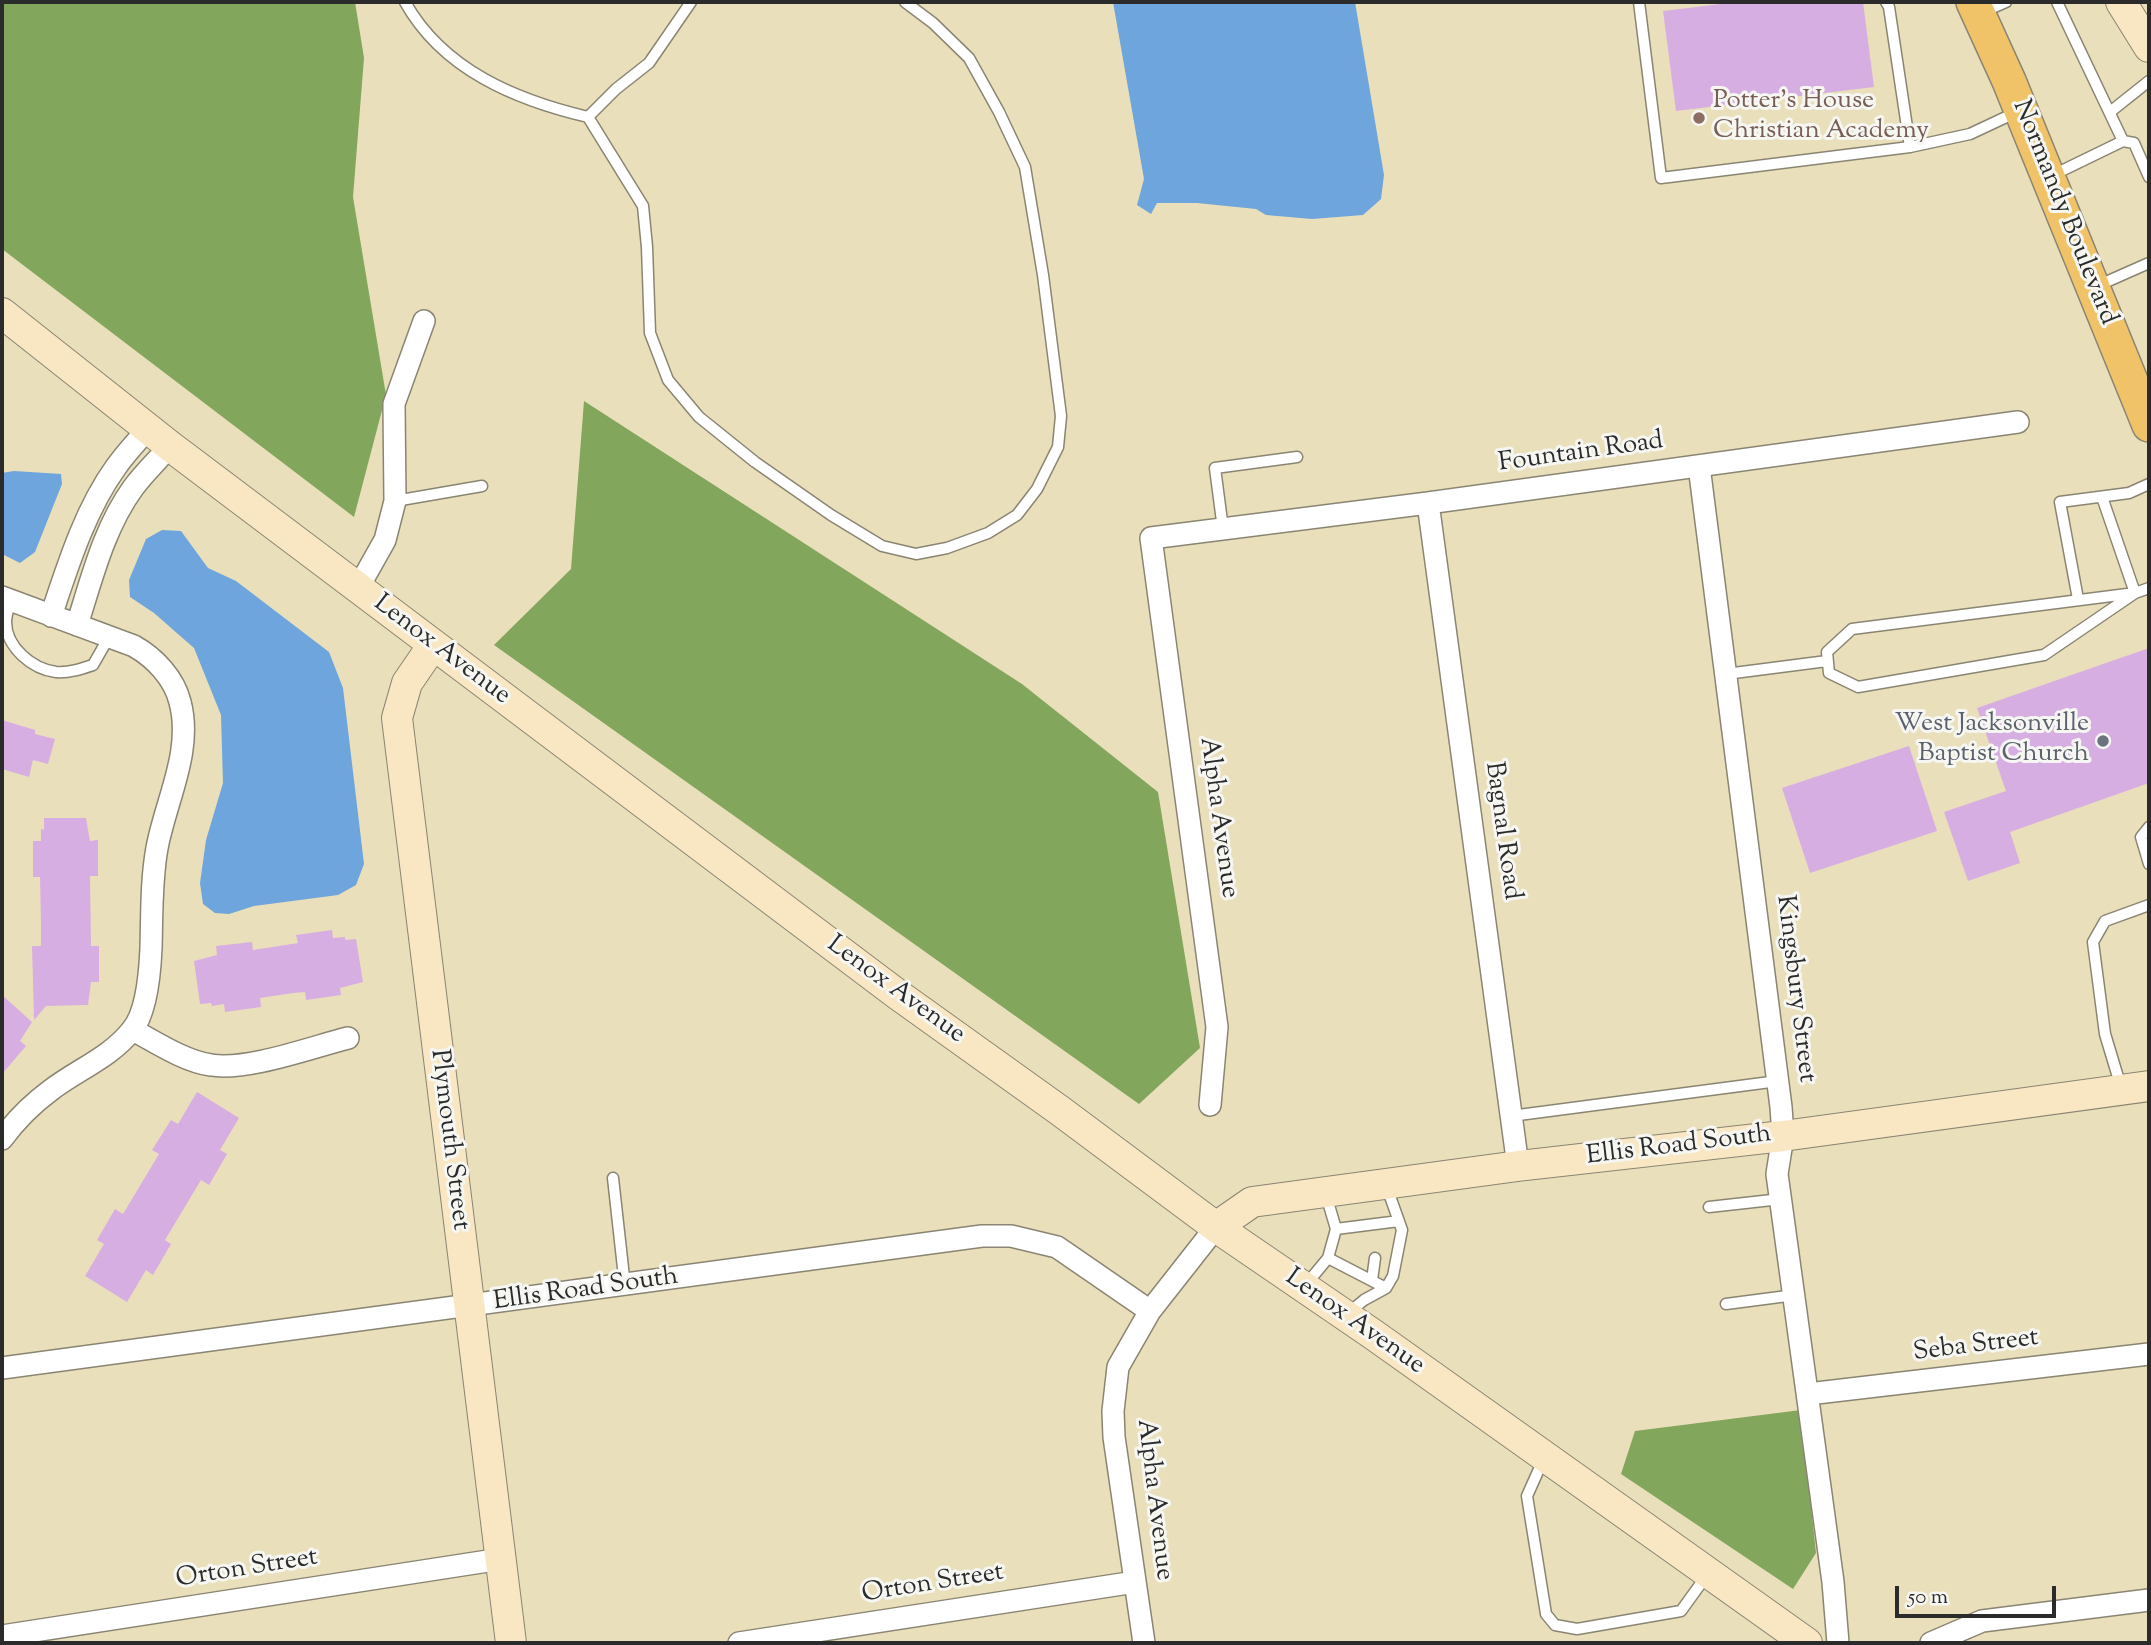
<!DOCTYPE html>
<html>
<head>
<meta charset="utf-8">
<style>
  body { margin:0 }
  #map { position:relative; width:2151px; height:1645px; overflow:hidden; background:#eadfbb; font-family:"Sorts Mill Goudy",serif }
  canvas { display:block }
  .frame { position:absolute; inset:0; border:4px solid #2b2b2b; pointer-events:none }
  .scale { position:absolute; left:1895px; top:1586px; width:161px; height:32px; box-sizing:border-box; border:4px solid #2b2b2b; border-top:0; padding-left:9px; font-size:21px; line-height:24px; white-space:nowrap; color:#2b2b2b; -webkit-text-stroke:5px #f6f6f2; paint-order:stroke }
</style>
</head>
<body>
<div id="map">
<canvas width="2151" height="1645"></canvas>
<div class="frame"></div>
<div class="scale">50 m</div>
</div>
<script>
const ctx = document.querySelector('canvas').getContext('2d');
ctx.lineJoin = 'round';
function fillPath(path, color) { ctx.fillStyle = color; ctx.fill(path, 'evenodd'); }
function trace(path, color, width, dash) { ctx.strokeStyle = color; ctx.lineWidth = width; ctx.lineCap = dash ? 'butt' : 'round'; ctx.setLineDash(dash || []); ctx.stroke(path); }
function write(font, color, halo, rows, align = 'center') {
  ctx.font = font + ' "Sorts Mill Goudy",serif'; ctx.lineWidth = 6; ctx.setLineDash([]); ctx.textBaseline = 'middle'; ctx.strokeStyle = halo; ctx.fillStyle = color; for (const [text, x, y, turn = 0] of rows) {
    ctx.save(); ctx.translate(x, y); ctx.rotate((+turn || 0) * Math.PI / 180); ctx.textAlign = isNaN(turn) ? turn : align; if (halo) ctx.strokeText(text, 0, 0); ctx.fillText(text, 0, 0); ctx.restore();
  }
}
fillPath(new Path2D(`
  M2,2h353l9,56 -11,139 33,198 -32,122 -352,-268z
  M584,401l438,283 136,108 42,256 -61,56 -645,-459 77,-76z
  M1801,1410l15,143 -23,36 -172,-115 14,-43z`), '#82a65c');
fillPath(new Path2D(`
  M1113,2h242l29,173 -3,24 -18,16 -51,4 -46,-4 -10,-6 -59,-6h-40l-6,11 -14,-9 7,-26z
  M14,471l47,3 1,10 -27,68 -15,11 -18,-9v-81z
  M162,530l19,1 27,37 28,13 93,71 14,36 21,176 -8,21 -18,10 -84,11 -25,8 -14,-1 -12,-9 -3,-21 6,-43 17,-57 -2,-68 -27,-67 -40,-35 -24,-16 -1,-17 17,-41z`), '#6da5dc');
fillPath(new Path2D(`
  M1737,2h126l11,85 -198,24 -13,-100z
  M2149,648v135l-139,49 10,31 -52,18 -24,-69 62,-21 -29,-83z
  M2,720l33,10v4l20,5 -7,25 -15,-4 -4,17 -27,-8z
  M1909,746l28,85 -127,42 -28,-85z
  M44,818h42l4,23 8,-1v36h-8l1,70h8v36h-8l-3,23 -42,1 -12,14 -2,-74h9v-23l-1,-46h-7v-36h8v-12l3,1z
  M332,930l1,8 12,-1v3l11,-1 7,43 -23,6 1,7 -35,5 -1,-8 -12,1 -33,5 1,9 -36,5 -1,-8 -12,2 -1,-3 -11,1 -6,-43 23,-6 -1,-9 36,-4 1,8 45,-7 -2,-8z
  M2,995l30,27 -12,19 6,5 -24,28z
  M197,1092l42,26 -19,32 7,4 -18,31 -8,-5 -36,60 6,4 -18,31 -7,-5 -19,32 -42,-26 19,-32 -7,-4 18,-31 8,5 36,-60 -7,-4 19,-30 7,4z`), '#d7aee2');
const lane = new Path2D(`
  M405,2c38,68 111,98 183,115
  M691,2l-42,61 -33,26 -28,28 55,89 4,41 3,86 18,47 31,37 56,45 76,53 51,31 34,8 31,-6 41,-15 29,-18 20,-26 21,-42 3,-31 -18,-141 -18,-108 -26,-55 -30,-54 -36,-35 -28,-21
  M1639,2l22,176 249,-31
  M1886,2l3,5 21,140 60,-13 49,-23
  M1983,12l23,-10
  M2110,112l39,-31
  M2123,141l11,2 15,34
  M2051,176l72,-35 -66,-139
  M2097,286l52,-23
  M2102,497l33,96
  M395,501l87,-15
  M1223,529l-8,-61 82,-11
  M2135,593l-91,62 -186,32 -29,-14 -2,-21 25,-23 283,-36 14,-5
  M2078,599l-18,-97 69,-9 20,-9
  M11,600c-2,7 -5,15 -5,22 0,25 26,47 50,50 13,1 25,-3 37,-7l16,-28
  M1726,674l101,-13
  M2149,827l-8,10 8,27
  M2121,1087l-16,-53 -12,-92 12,-21 44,-16
  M1511,1116l267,-35
  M613,1178l12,108
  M1326,1195l10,34 63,-8
  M1709,1207l72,-8
  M1328,1258l58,30
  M1372,1280l3,-22
  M1304,1287l24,-29 8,-29
  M1726,1304l69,-9
  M1347,1314l17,-14 22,-12 7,-12 9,-46 -16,-45
  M1544,1458l-17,38 19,118 9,11 22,4 104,-18 26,-36`);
const street = new Path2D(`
  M1699,466l82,641 2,29 -6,38 56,408 5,61
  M1428,503l90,663
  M358,588l27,-48 10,-39 -1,-97 30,-83
  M2,597l132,49c21,12 40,32 46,56 13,49 -14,98 -23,146 -6,33 -5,67 -6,100 -1,24 -4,64 -19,82 -21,27 -55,40 -81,60 -19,14 -35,30 -49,49
  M51,616c17,-51 34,-106 65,-149 10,-14 21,-26 32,-38
  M77,625c15,-47 27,-97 56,-137 11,-15 25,-28 37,-42
  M133,1030c22,12 53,32 78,35 36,6 101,-18 137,-27
  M1210,1105l7,-78 -66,-489 277,-35 590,-81
  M2,1368l980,-132h29l46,11 93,64
  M1808,1394l341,-40
  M2,1636l499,-77
  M739,1643l396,-61
  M1144,1643l-30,-206 -1,-26 5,-44 32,-56 66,-84
  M1931,1643l51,-22 167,-21`);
const secondary = new Path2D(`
  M2121,2l28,45
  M2,313l168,133 727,548 162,116 157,117 158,108 433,308
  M433,645l-26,38 -10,35 114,925
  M1216,1227l36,-25 266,-36 265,-30 366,-50`);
const primary = new Path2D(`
  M1973,2l36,79 140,344`);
trace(lane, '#8a8573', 13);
trace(street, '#8a8573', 24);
trace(secondary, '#8a8573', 32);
trace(primary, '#8a8573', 36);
trace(lane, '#fff', 10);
trace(street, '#fff', 21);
trace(secondary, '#f9e7c3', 30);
trace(primary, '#f1c369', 33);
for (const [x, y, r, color] of [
  [1699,118,7,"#8d6e63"],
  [2103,741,7,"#6b7280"]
]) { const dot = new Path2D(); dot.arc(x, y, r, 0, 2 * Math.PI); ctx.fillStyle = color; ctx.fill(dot); trace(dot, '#f6f6f2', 2.5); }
write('26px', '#785e54', '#f6f6f2', [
  ["Potter's House",1713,103],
  ["Christian Academy",1713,133]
], 'left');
write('26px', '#2b2b2b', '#f6f6f2', [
  ["Normandy Boulevard",2063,213,68],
  ["Fountain Road",1581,454,-8],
  ["Lenox Avenue",441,651,37],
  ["Alpha Avenue",1217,818,82],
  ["Bagnal Road",1501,831,82],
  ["Kingsbury Street",1794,989,83],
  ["Lenox Avenue",895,991,36],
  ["Plymouth Street",448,1140,83],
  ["Ellis Road South",1679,1147,-7],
  ["Ellis Road South",586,1291,-8],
  ["Lenox Avenue",1354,1323,35],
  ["Seba Street",1976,1347,-7],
  ["Alpha Avenue",1153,1500,83],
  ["Orton Street",247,1570,-9],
  ["Orton Street",933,1585,-9]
]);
write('26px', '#5b616d', '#f6f6f2', [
  ["West Jacksonville",2089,726],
  ["Baptist Church",2089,756]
], 'right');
</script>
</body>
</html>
